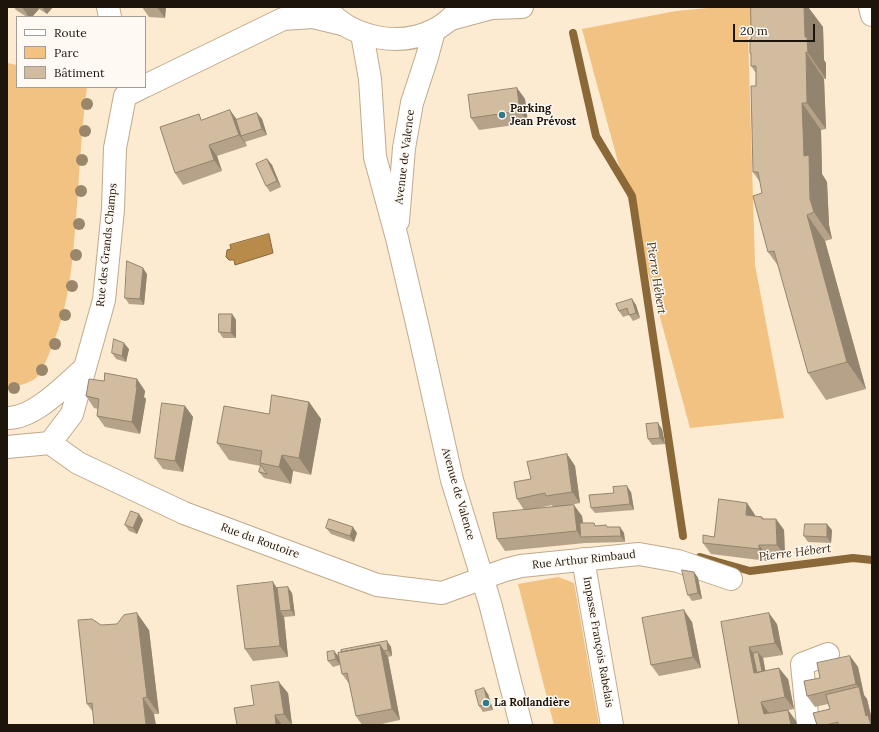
<!DOCTYPE html>
<html>
<head>
<meta charset="utf-8">
<style>
  body { margin:0 }
  #map { position:relative; width:879px; height:732px; overflow:hidden; background:#fcead1; font-family:Lora,serif }
  canvas { display:block }
  .frame { position:absolute; inset:0; border:8px solid #1d150b; pointer-events:none }
  .legend { position:absolute; left:16px; top:16px; width:130px; height:72px; box-sizing:border-box; background:#fef9f3; border:1px solid #a49e96; margin:0; padding:5px 7px; list-style:none; font-size:12px; color:#1d150b }
  .legend li { display:flex; align-items:center; gap:8px; height:20px }
  .legend b { width:20px; border:1px solid #a49e96 }
  .scale { position:absolute; left:733px; top:24px; width:82px; height:18px; box-sizing:border-box; border:2px solid #1d150b; border-top:0; padding-left:5px; font-size:12px; line-height:14px; white-space:nowrap; color:#1d150b; -webkit-text-stroke:3px #fef9f3; paint-order:stroke }
</style>
</head>
<body>
<div id="map">
<canvas width="879" height="732"></canvas>
<div class="frame"></div>
<ul class="legend">
<li><b style="height:5px;background:#fff"></b>Route</li>
<li><b style="height:11px;background:#f1c281"></b>Parc</li>
<li><b style="height:11px;background:#d2bc9f"></b>Bâtiment</li>
</ul>
<div class="scale">20 m</div>
</div>
<script>
const ctx = document.querySelector('canvas').getContext('2d');
ctx.lineJoin = 'round';
function fillPath(path, color) { ctx.fillStyle = color; ctx.fill(path, 'evenodd'); }
function trace(path, color, width, dash) { ctx.strokeStyle = color; ctx.lineWidth = width; ctx.lineCap = dash ? 'butt' : 'round'; ctx.setLineDash(dash || []); ctx.stroke(path); }
function write(font, color, halo, rows, align = 'center') {
  ctx.font = font + ' Lora,serif'; ctx.lineWidth = 3; ctx.setLineDash([]); ctx.textBaseline = 'middle'; ctx.strokeStyle = halo; ctx.fillStyle = color; for (const [text, x, y, turn = 0] of rows) {
    ctx.save(); ctx.translate(x, y); ctx.rotate((+turn || 0) * Math.PI / 180); ctx.textAlign = isNaN(turn) ? turn : align; if (halo) ctx.strokeText(text, 0, 0); ctx.fillText(text, 0, 0); ctx.restore();
  }
}
fillPath(new Path2D(`
  M719,7h48v25l-19,1 7,232 29,153 -94,10 -108,-399 94,-18z
  M7,63l10,2v22h70c-7,51 -8,104 -13,155 -3,36 -8,71 -22,104 -4,10 -8,22 -14,30 -6,7 -23,11 -31,12z
  M558,577l16,6 25,142h-45l-36,-141z`), '#f1c281');
const water = new Path2D(`
  M269,234l4,19 -38,12 -1,-5h-5l-3,-3 1,-7 4,-1 -1,-4z`);
fillPath(water, '#b88b4b');
trace(water, '#8a6838', 1);
trace(new Path2D(`
  M573,33l23,103 36,60 51,340
  M700,557l50,14 103,-13 19,2`), '#8a6838', 8);
const minor = new Path2D(`
  M108,7l2,10
  M870,7l2,8
  M451,19l41,-11 30,-1
  M145,86l138,-67 30,-2 29,7
  M7,418c27,1 58,-33 78,-50
  M50,443l28,20 106,50 193,72 65,8 63,-23 16,-4 118,-12 39,7 53,18
  M7,447l43,-4 22,-29 32,-114 9,-91 2,-61 10,-52 18,-9
  M583,559l29,166
  M808,725l-6,-61 26,-10`);
const secondary = new Path2D(`
  M325,7c25,31 73,41 109,23 11,-5 20,-14 28,-23
  M362,34l8,45 5,78 22,81 22,94 33,148 38,123 31,122
  M398,221l6,-73 8,-45 15,-46 7,-26`);
trace(minor, '#c0aa8d', 24);
trace(secondary, '#c0aa8d', 24);
trace(minor, '#fff', 22);
trace(secondary, '#fff', 22);
ctx.fillStyle = '#99866b';
for (const [x, y] of [
  [87,104],
  [85,131],
  [82,160],
  [81,191],
  [79,224],
  [76,255],
  [72,286],
  [65,315],
  [55,344],
  [42,370],
  [14,388]
]) { ctx.beginPath(); ctx.arc(x, y, 6, 0, 2 * Math.PI); ctx.fill(); }
fillPath(new Path2D(`
  M14,7h39l-6,7 -8,-5 -7,8h-5l-11,-7z
  M142,7h24l-1,11 -16,-1z
  M751,7h57l15,20 1,33 2,3v16h-2l2,50 -5,1 1,44 5,8 2,43 3,14 -7,2 41,148 -40,11 -18,-27 -29,-106 -11,-15 -6,-59 -2,-11 -7,-10 3,-99 -5,-7v-11l-1,-2 1,-13z
  M517,88l8,11 3,24 -49,7 -8,-12z
  M257,113l5,6 5,16 -22,7 2,4 -30,10 5,15 -39,14 -8,-12 28,-54 34,1z
  M267,159l5,6 9,22 -11,5 -4,-6z
  M147,274l-3,31 -15,-1 -4,-6z
  M632,299l4,6 4,13 -7,3 -4,-6 -6,2 -4,-6z
  M232,314l4,6v18h-13l-4,-6z
  M129,349l-3,13 -10,-3 -4,-6z
  M137,379l8,12 -1,6 2,2 -6,35 -35,-7 -8,-11 1,-7 -4,-1 -8,-12 18,-15z
  M309,402l12,17 -10,56 -18,-4 -2,13 -27,-6 -5,-6 2,-6 -32,-6 -12,-17 52,-29z
  M185,406l8,11 -10,55 -20,-3 -8,-11z
  M662,429l3,15 -13,1 -4,-6z
  M567,454l8,12 5,37 -10,2 12,11 1,7 14,3 11,1h12l4,6 1,9 -40,1 -80,8 -8,-12 27,-29 -7,-11 14,-20zM552,505l1,2 -19,2z
  M631,492l3,18 -39,3 -4,-5z
  M747,503l8,12v1l7,1 2,2h12l8,11 1,26h-18v5l-56,-7 -8,-11 11,-6z
  M143,520l-6,14 -8,-3 -4,-6z
  M326,528l31,5 -3,9 -23,-8z
  M832,530l-1,13 -23,-1 -4,-6z
  M694,572l4,6 4,21 -10,2 -4,-6z
  M277,588l15,5 3,23 -11,1 4,40 -35,4 -8,-12z
  M692,622l9,46 -42,8 -8,-11z
  M721,622l56,2 6,31 -20,3 2,13 23,8 6,30 -6,1 8,11 -57,4z
  M101,625l48,5 10,84h-5l-61,-2 -6,-8z
  M387,641l4,6 1,9 -4,1 12,63 -23,5h-15l-6,-9 -6,-31 -8,-11 -1,-22z
  M334,651l5,6 1,8 -7,2 -5,-6z
  M850,656l8,11 6,28 3,4 5,21v5h-55l13,-16 -2,-5 -13,3 -8,-11 13,-18z
  M288,693l4,32h-55l17,-20z
  M488,694l5,16 -10,2 -4,-6z`), '#b5a289');
fillPath(new Path2D(`
  M22,7h15l2,2 -7,8h-3z
  M42,7h11l-6,7z
  M157,7h9l-1,11z
  M804,7h4l15,20 1,33 2,3v16l-18,-26 -3,-16z
  M806,52l18,27 2,50 -19,-26z
  M517,88l8,11 3,24 -8,-12z
  M802,103l19,27 1,44 5,8 2,43 3,14 -18,-27 -4,-13 -6,-43z
  M230,110l8,11 3,15 4,6 2,4 -8,-11z
  M257,113l5,6 5,16 -5,-6z
  M209,145l8,11 5,15 -8,-11z
  M267,159l5,6 9,22 -4,-6z
  M807,215l18,26 41,148 -19,-27z
  M143,268l4,6 -3,31 -4,-6z
  M632,299l4,6 4,13 -4,-5z
  M232,314l4,6v18l-5,-5z
  M124,343l5,6 -3,13 -4,-6z
  M137,379l8,12 -1,6 2,2 -6,35 -8,-12z
  M309,402l12,17 -10,56 -12,-17z
  M185,406l8,11 -10,55 -8,-11z
  M658,423l4,6 3,15 -5,-6z
  M567,454l8,12 5,37 -8,-11z
  M282,455l11,16 -2,13 -12,-17z
  M627,486l4,6 3,18 -4,-6z
  M747,503l8,12 -1,12 -8,-12z
  M574,505l8,11 3,21h-4l-4,-6z
  M139,514l4,6 -6,14 -4,-6z
  M776,519l8,11 1,26 -8,-11z
  M827,524l5,6 -1,13 -4,-6z
  M353,527l4,6 -3,9 -4,-6z
  M620,527l4,6 1,9 -4,-6z
  M759,545l8,11v5l-8,-12z
  M694,572l4,6 4,21 -4,-6z
  M273,582l8,12 -1,17 4,6 4,40 -8,-11z
  M288,587l4,6 3,23 -4,-6z
  M684,610l8,12 9,46 -8,-11z
  M137,613l12,17 10,84 -12,-17z
  M769,613l8,11 6,31 -8,-12z
  M387,641l4,6 1,9 -4,-6z
  M380,645l8,12 12,63 -8,-11z
  M749,647l8,12 4,19 -7,-5z
  M334,651l5,6 1,8 -4,-6z
  M758,652l5,6 5,26 -5,-6z
  M850,656l8,11 6,28 3,4 5,21v5h-1l-5,-9 -7,-28 -3,-4z
  M779,668l9,11 6,30 -9,-12z
  M279,682l9,11 4,32 -8,-11z
  M484,688l4,6 5,16 -5,-6z
  M143,698l11,16 2,11h-10z
  M761,702l8,11 -5,1z
  M788,710l8,11 1,4h-6z
  M275,715l7,10h-6z`), '#93846f');
const building = new Path2D(`
  M751,7h53l1,30h2l1,16 -2,-1 1,51h-5l2,53 5,-1 1,44 4,13 -7,3 40,147 -39,11 -34,-122 -6,1 -15,-56 9,-3 -4,-21h-5l-2,-86h5v-20h-5v-13h-1v-14l1,1z
  M517,88l3,23 -49,7 -3,-23z
  M230,110l9,25 -30,10 5,15 -39,13 -15,-46 39,-13 2,6z
  M257,113l5,16 -21,7 -5,-16z
  M267,159l10,22 -11,5 -10,-22z
  M127,261l16,7 -3,31 -15,-1z
  M632,299l4,14 -7,2 -2,-7 -8,3 -3,-7z
  M219,314h13l-1,19 -12,-1z
  M114,339l10,4 -2,13 -10,-3z
  M105,373l32,6 -1,8h1l-5,35 -35,-6 2,-17 -13,-3 3,-17 15,2z
  M272,395l37,7 -10,56 -17,-3 -3,12 -19,-4 2,-12 -45,-8 7,-37 45,8z
  M162,403l23,3 -10,55 -20,-3z
  M658,423l2,15 -12,1 -2,-15z
  M567,454l5,38 -26,4 -1,-3 -28,6 -3,-17 17,-3 -4,-17z
  M261,465l6,9 -8,-2z
  M627,486l3,18 -39,4 -2,-13 25,-2 -1,-6z
  M719,499l28,4 -1,12 16,2v2h14l1,26h-18v4l-56,-6v-8l11,2z
  M574,505l3,26 -80,8 -4,-26z
  M131,511l8,3 -6,14 -8,-3z
  M329,519l24,8 -3,9 -24,-8z
  M580,523h14l1,3 11,-1 1,2h13l1,9 -40,1z
  M805,524h22v13l-23,-1z
  M682,570l12,2 4,21 -10,2z
  M273,582l7,64 -35,3 -8,-63z
  M288,587l3,23 -11,1 -3,-23z
  M684,610l9,47 -42,8 -9,-47z
  M137,613l10,84 -4,1 3,27h-52l-2,-22 -5,1 -9,-84 14,-1 9,6 16,-1 7,-9z
  M769,613l6,30 -26,4 5,26 25,-5 6,29 -24,5 3,12 24,-4 3,15h-52l-18,-103z
  M387,641l1,9 -4,1 -4,-6 -39,7v-2z
  M380,645l12,64 -36,7 -9,-43 -5,1 -4,-21z
  M334,651l2,8 -8,2 -1,-9z
  M758,652l4,19 -5,2 -4,-19z
  M850,656l6,28 -49,12 -3,-15 16,-3 -3,-15z
  M279,682l5,32 -9,1 1,10h-39l-3,-17 20,-3 -3,-19z
  M859,687l7,29 2,-1 3,10h-33v-3l-12,3h-9l-4,-12 17,-4 -4,-14z
  M484,688l4,16 -9,2 -4,-15z`);
fillPath(building, '#d2bc9f');
trace(building, '#93846f', 1);
for (const [x, y, r, color] of [
  [502,115,4,"#337a84"],
  [486,703,4,"#337a84"]
]) { const dot = new Path2D(); dot.arc(x, y, r, 0, 2 * Math.PI); ctx.fillStyle = color; ctx.fill(dot); trace(dot, '#fef9f3', 1.5); }
write('bold 11px', '#1d150b', '#fef9f3', [
  ["Parking",510,109],
  ["Jean Prévost",510,122],
  ["La Rollandière",494,703]
], 'left');
write('11px', '#1d150b', '#fef9f3', [
  ["Avenue de Valence",405,157,-83],
  ["Rue des Grands Champs",107,245,-84],
  ["Avenue de Valence",458,494,74],
  ["Rue du Routoire",260,541,20],
  ["Rue Arthur Rimbaud",584,560,-6],
  ["Impasse François Rabelais",598,642,80]
]);
write('italic 12px', '#3f2b0e', '#fef9f3', [
  ["Pierre Hébert",656,278,81],
  ["Pierre Hébert",795,553,-7]
]);
</script>
</body>
</html>
